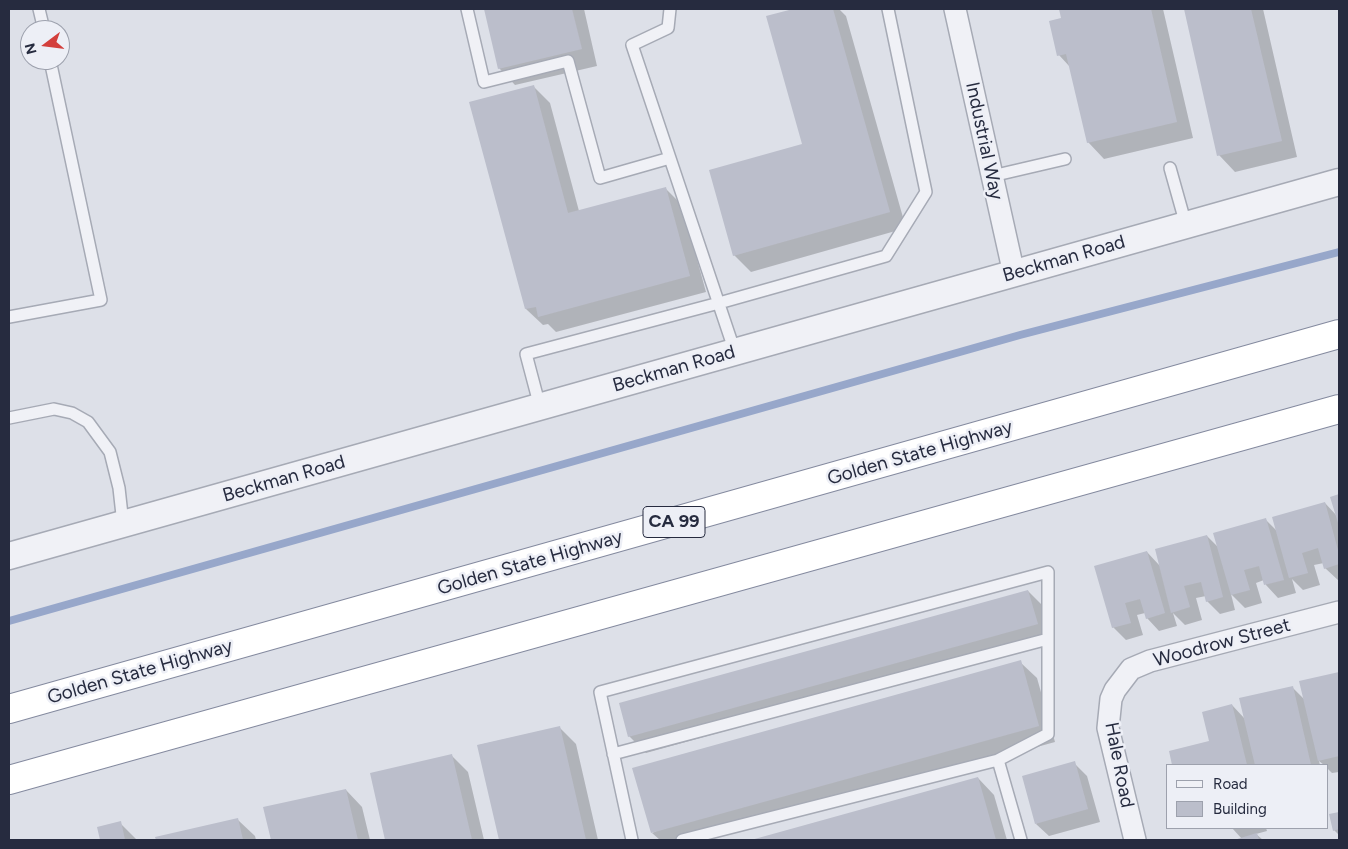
<!DOCTYPE html>
<html>
<head>
<meta charset="utf-8">
<style>
  body { margin:0 }
  #map { position:relative; width:1348px; height:849px; overflow:hidden; background:#dde0e8; font-family:Figtree,sans-serif }
  canvas { display:block }
  .frame { position:absolute; inset:0; border:10px solid #262b3f; pointer-events:none }
  .legend { position:absolute; left:1166px; top:764px; width:162px; height:65px; box-sizing:border-box; background:#edeff6; border:1px solid #9da1ad; margin:0; padding:6px 9px; list-style:none; font-size:15px; color:#262b3f }
  .legend li { display:flex; align-items:center; gap:10px; height:25px }
  .legend b { width:25px; border:1px solid #9da1ad }
  .north { position:absolute; left:20px; top:20px; width:50px; height:50px; box-sizing:border-box; background:#edeff6; border:1px solid #9da1ad; border-radius:50%; rotate:255deg; font-size:14px; font-weight:700; line-height:20px; text-align:center; color:#262b3f }
  .north::after { content:''; display:block; margin:auto; width:18px; height:22px; background:#d33f3c; clip-path:polygon(50% 0,100% 100%,50% 72%,0 100%) }
</style>
</head>
<body>
<div id="map">
<canvas width="1348" height="849"></canvas>
<div class="frame"></div>
<ul class="legend">
<li><b style="height:6px;background:#f0f1f6"></b>Road</li>
<li><b style="height:14px;background:#bbbecb"></b>Building</li>
</ul>
<div class="north">N</div>
</div>
<script>
const ctx = document.querySelector('canvas').getContext('2d');
ctx.lineJoin = 'round';
function fillPath(path, color) { ctx.fillStyle = color; ctx.fill(path, 'evenodd'); }
function trace(path, color, width, dash) { ctx.strokeStyle = color; ctx.lineWidth = width; ctx.lineCap = dash ? 'butt' : 'round'; ctx.setLineDash(dash || []); ctx.stroke(path); }
function write(font, color, halo, rows, align = 'center') {
  ctx.font = font + ' Figtree,sans-serif'; ctx.lineWidth = 5; ctx.setLineDash([]); ctx.textBaseline = 'middle'; ctx.strokeStyle = halo; ctx.fillStyle = color; for (const [text, x, y, turn = 0] of rows) {
    ctx.save(); ctx.translate(x, y); ctx.rotate((+turn || 0) * Math.PI / 180); ctx.textAlign = isNaN(turn) ? turn : align; if (halo) ctx.strokeText(text, 0, 0); ctx.fillText(text, 0, 0); ctx.restore();
  }
}
fillPath(new Path2D(`
  M485,9h99l13,57 -82,19 -16,-17z
  M797,9h42l7,7 60,212 -155,44 -17,-17 70,-110 -36,-128z
  M1060,9h103l30,129 -89,21 -16,-17 -18,-75 -11,-12 3,-36z
  M1185,9h78l34,148 -62,15 -16,-17z
  M533,86l17,17 29,108 86,-23 17,17 24,87 -150,40 -8,-8 -5,1 -17,-16 -55,-206z
  M1339,496v85l-14,-13 -1,-5 -10,2 6,20 -17,5 -11,-11 4,14 -18,5 -12,-13 -2,-5 -8,3 6,20 -17,5 -14,-14 4,16 -15,4 -13,-13 -1,-5 -10,2 6,22 -17,5 -12,-12 4,13 -18,5 -12,-13 -2,-5 -8,2 6,20 -17,5 -13,-13 34,-75 13,14 47,-30 12,12 46,-29 12,12 48,-28 12,13 -5,-18z
  M1028,591l17,17 9,32 -408,113 -17,-17z
  M1020,662l17,16 18,64 -354,98h-41l-8,-7z
  M1339,673v99l-7,1 -5,-5v-3h-3l-5,-4 1,4h-146l-4,-13 40,-10 22,-37 13,14 47,-32 12,12 -3,-17z
  M559,727l17,17 22,96h-97l-22,-95z
  M452,756l16,16 16,68h-97l-15,-66z
  M1074,763l13,13 13,46 -51,14 -13,-12z
  M978,778l16,17 13,45h-253z
  M346,790l16,17 8,33h-98l-7,-32z
  M1339,813v22l-5,-5 -4,-15z
  M238,820l17,16 1,4h-98l-1,-2z
  M120,823l17,17h-35l-3,-12z
  M1232,828h34l1,3 -11,3 7,6h-27l6,-1z`), '#0003');
trace(new Path2D(`
  M9,621l1011,-286 319,-83`), '#97a7ca', 8);
fillPath(new Path2D(`
  M484,9h88l10,40 -84,20z
  M793,9h40l57,203 -157,44 -24,-86 93,-26 -36,-128z
  M1059,9h92l26,113 -90,21 -21,-89 -9,2 -8,-35 12,-3z
  M1184,9h67l31,132 -65,15z
  M534,85l34,128 98,-26 24,89 -152,41 -2,-10 -11,2 -56,-207z
  M1339,494v32l-9,-29z
  M1325,502l14,52v10l-15,5 -6,-21 -16,5 6,20 -19,5 -17,-61z
  M1266,518l18,62 -20,5 -5,-19 -15,4 6,20 -19,5 -18,-62z
  M1207,535l16,62 -17,5 -5,-20 -17,4 6,21 -19,6 -16,-64z
  M1147,551l18,62 -19,6 -6,-20 -15,4 6,20 -19,5 -18,-62z
  M1028,590l10,34 -410,113 -9,-34z
  M1021,660l18,66 -388,107 -19,-65z
  M1339,672v84l-21,5 -19,-80z
  M1293,686l18,79h-56l-16,-67z
  M1232,704l15,61h-75l-3,-14 40,-10 -7,-29z
  M560,726l26,114h-87l-22,-95z
  M452,754l20,86h-87l-15,-67z
  M1075,761l13,48 -53,15 -13,-48z
  M978,777l18,63h-245z
  M346,789l12,51h-87l-8,-33z
  M1339,812v17l-6,2 -4,-17z
  M238,818l5,22h-87l-1,-3z
  M121,821l4,19h-25l-3,-13z
  M1257,833l2,7h-25z`), '#bbbecb');
const service = new Path2D(`
  M39,9l5,21
  M467,9l17,73 84,-21 32,117 70,-20
  M670,9l-2,19 -36,17 103,307
  M1170,168l16,57
  M992,176l73,-17
  M9,317l92,-17 -51,-240
  M540,407l-14,-53 193,-51 167,-47 40,-64 -38,-183
  M9,418l45,-9 18,4 16,9 22,30 9,36 4,36
  M613,754l435,-115
  M632,840l-32,-148 448,-120v162l-50,26 23,80
  M682,840l316,-80`);
const minor = new Path2D(`
  M955,9l59,265
  M1135,840l-27,-112 3,-29 4,-9 16,-21 19,-8 189,-49`);
const tertiary = new Path2D(`
  M9,556l1330,-374`);
const motorway = new Path2D(`
  M9,709l1330,-375
  M9,780l1330,-371`);
trace(service, '#a6aab5', 14);
trace(minor, '#a6aab5', 24);
trace(tertiary, '#a6aab5', 29);
trace(motorway, '#848a9f', 30);
trace(service, '#f0f1f6', 11);
trace(minor, '#f0f1f6', 21);
trace(tertiary, '#f0f1f6', 26);
trace(motorway, '#fff', 28);
for (const [x, y, w] of [
  [674,522,62]
]) { const box = new Path2D(); box.roundRect(x - w / 2, y - 15.5, w, 31, 4); ctx.fillStyle = '#edeff6'; ctx.fill(box); trace(box, '#262b3f', 1); }
write('bold 18px', '#262b3f', null, [
  ["CA 99",674,522]
]);
write('19px', '#262b3f', '#edeff6', [
  ["Industrial Way",984,141,78],
  ["Beckman Road",1064,259,-16],
  ["Beckman Road",674,369,-16],
  ["Golden State Highway",920,453,-16],
  ["Beckman Road",284,479,-16],
  ["Golden State Highway",530,563,-16],
  ["Woodrow Street",1222,643,-15],
  ["Golden State Highway",140,672,-16],
  ["Hale Road",1119,765,79]
]);
</script>
</body>
</html>
